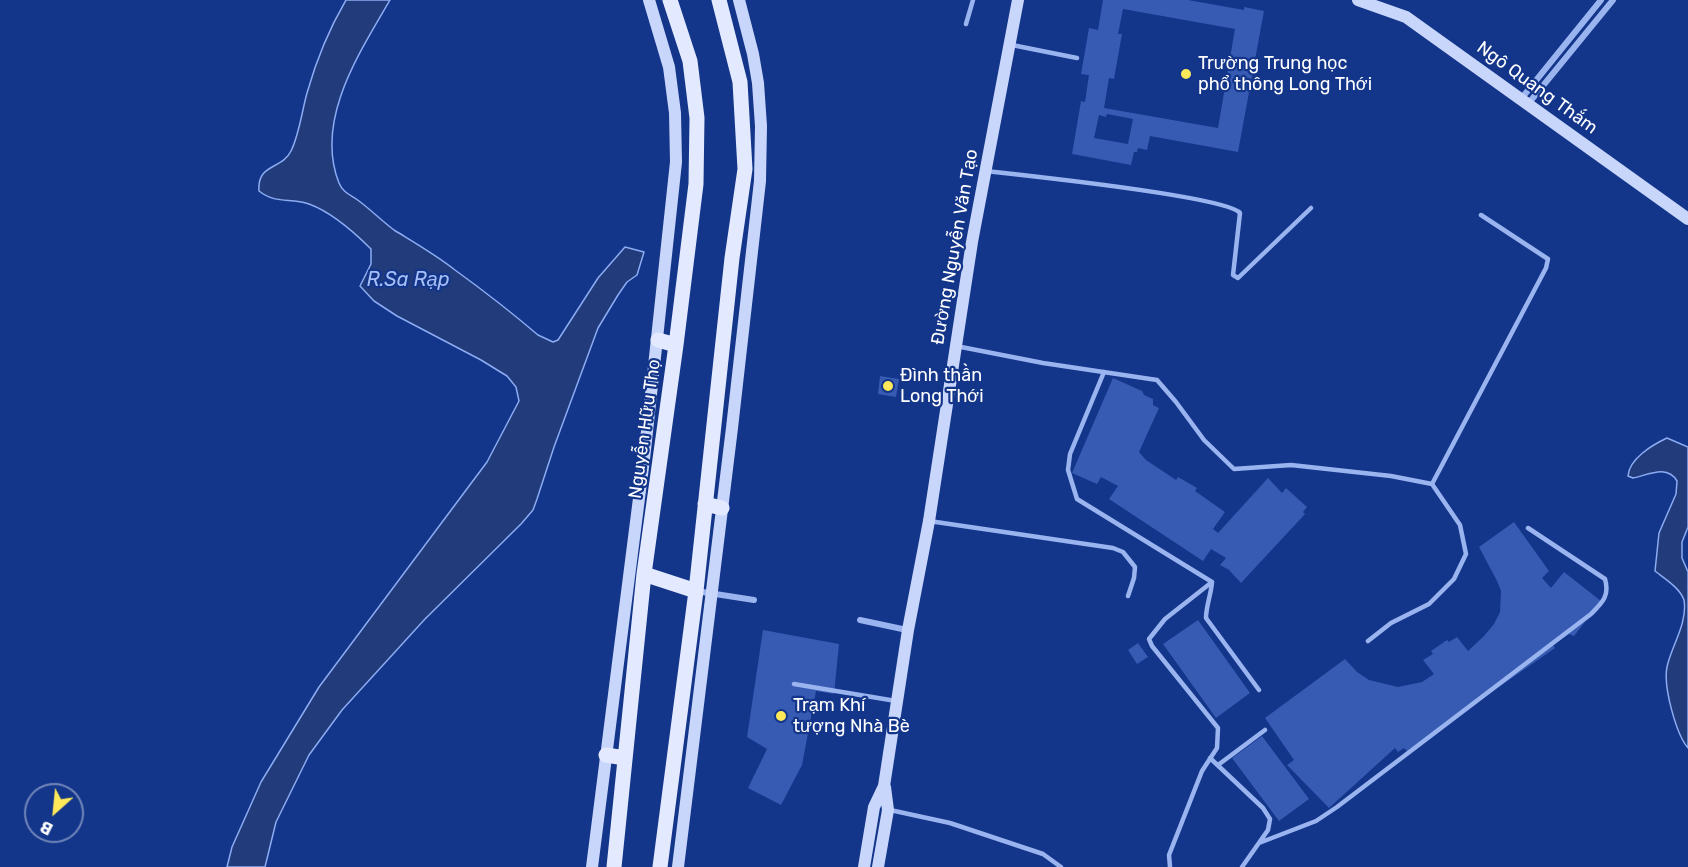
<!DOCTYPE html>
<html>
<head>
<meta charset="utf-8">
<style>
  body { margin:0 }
  #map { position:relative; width:1688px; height:867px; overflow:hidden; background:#13358a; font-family:Rubik,sans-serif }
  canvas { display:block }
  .north { position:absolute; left:24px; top:783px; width:60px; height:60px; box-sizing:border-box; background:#13358a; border:2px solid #7186b9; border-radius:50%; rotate:207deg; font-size:16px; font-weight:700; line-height:24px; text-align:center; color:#fff }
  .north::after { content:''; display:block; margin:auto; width:21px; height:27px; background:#ffe859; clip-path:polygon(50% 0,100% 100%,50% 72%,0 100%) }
</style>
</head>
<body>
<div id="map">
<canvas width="1688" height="867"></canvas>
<div class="north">B</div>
</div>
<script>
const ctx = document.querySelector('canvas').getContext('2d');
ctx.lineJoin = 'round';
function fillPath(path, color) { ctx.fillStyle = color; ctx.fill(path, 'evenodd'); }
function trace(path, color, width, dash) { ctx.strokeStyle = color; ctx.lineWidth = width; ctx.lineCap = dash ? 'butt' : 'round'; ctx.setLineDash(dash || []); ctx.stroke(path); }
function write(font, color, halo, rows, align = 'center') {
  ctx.font = font + ' Rubik,sans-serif'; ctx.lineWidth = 4.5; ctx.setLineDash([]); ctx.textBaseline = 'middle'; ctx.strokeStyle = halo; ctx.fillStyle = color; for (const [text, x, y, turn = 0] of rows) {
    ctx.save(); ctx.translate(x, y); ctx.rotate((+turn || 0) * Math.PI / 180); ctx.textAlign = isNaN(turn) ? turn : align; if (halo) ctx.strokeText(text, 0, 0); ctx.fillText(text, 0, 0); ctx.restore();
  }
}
const water = new Path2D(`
  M346,0h44c-30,52 -76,120 -51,183 4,10 12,12 20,18 12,9 23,20 35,29 21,13 42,25 61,40 29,21 56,42 83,65l15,7 5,-2 40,-62 27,-31 19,5 -7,23 -10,7 -9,13 -20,33 -44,119 -17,52 -4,11 -12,14 -96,95 -83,91 -33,45 -33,67 -11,45h-38l5,-20 29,-65 58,-95 168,-225 32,-61 -3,-14 -9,-11 -26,-16 -84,-44 -23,-15 -14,-15 11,-22v-15c-17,-17 -40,-37 -62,-45 -19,-7 -32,1 -50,-13 -2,-28 23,-21 32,-40 8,-16 11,-40 16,-58 9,-32 22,-64 39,-93z
  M1667,438l21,9v80l-6,15v16l6,14v176c-12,-14 -25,-62 -21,-81 4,-20 21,-44 17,-67 -4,-12 -19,-21 -29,-29l4,-38 17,-39 1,-13c-10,-17 -29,-6 -44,-3l-5,-2c1,-17 24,-31 39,-38z`);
fillPath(water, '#223b7a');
trace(water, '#8cacf3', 1.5);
fillPath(new Path2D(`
  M1103,0h85l56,10v-3l20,4 -26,141 -88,-16 -3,14 -9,-2 -1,4h-3l-3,13 -59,-11 9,-53 4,1 4,-27 -8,-1 8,-46 9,2zM1123,9l112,20 -17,99 -114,-20 5,-30 5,1 8,-45h-4zM1107,114l26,5 -5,25 -34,-6 5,-23 7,2z
  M880,376l19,3 -3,18 -18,-3z
  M1113,378l29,13 2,4 9,4v6l6,3 -20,44 7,8 30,20 2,-3 19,11 -2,3 30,21 -12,17 5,4 50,-55 14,15 4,-5 21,19 -4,5 2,2 -64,69 -12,-13 -9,-5 6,-7 -15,-9 -8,12 -94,-62 9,-13 -17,-9 -4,7 -25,-11z
  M1514,522l35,49 -7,7 9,10 13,-16 37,29 -27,35 -5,-2 -16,11 2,3 -148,103 -3,-3 -6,4 -3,-4 -66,60 -42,-43 7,-5 -29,-42 80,-59 12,13 12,8 29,7 24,-5 12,-8 -11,-14 10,-6 -2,-3 16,-11 2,2 8,-5 11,14 16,-15 10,-12 6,-12 1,-21 -4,-10 -18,-34z
  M1198,620l52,73 -34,25 -53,-74z
  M763,630l76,14 -5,50 -18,-3 -14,74 -21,40 -33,-17 19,-39 -20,-12z
  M1138,643l10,14 -11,7 -9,-14z
  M1262,736l47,63 -30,22 -47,-63z`), '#375bb2');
trace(new Path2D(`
  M966,24l7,-24
  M1012,45l65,13
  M986,171c35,4 240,25 254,42l-7,62 5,3 73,-70
  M956,346l87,17 114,17 19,22 28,38 30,29 57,-4 100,11 41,8 28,41 6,29 -12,25 -25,25 -38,19 -23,18
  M1104,372l-34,82 -2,16 9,29 135,83c-1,13 -6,24 -6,36l53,72
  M1432,484l114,-216 2,-9 -67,-44
  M929,521l184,27 10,4 12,15 -1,11 -6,18
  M794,684l102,17
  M1210,758l53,50 7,11 -2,11 -26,37
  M1218,765l47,-35
  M890,810l60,13 93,31 18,13
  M1259,843l57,-22 21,-14 254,-193c11,-11 19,-18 14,-35l-77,-51
  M1170,867l-1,-12 33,-84 15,-23 1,-20 -66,-82 -3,-7 16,-20 47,-37`), '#9ab4f0', 4.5);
trace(new Path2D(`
  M1521,99l80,-99
  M1528,104l85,-104
  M696,591l58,9
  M860,620l47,10`), '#9ab4f0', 6);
trace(new Path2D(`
  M1358,0l48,17 282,202
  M592,867l52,-408 32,-297 -1,-49 -6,-46 -20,-67
  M678,867l54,-439 28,-247 1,-55 -3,-43 -5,-29 -14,-54
  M864,867l10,-60 10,-21 24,-156 21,-109 43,-279 46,-242
  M878,867l10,-57 -3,-23`), '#c8d6fb', 12);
trace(new Path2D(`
  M658,340l18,5
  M705,504l17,4
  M644,574l52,17
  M606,755l19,3
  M614,867l30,-293 32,-229 20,-161 1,-66 -7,-57 -20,-61
  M660,867l36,-276 36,-333 13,-89 -5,-87 -21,-82`), '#e3eaff', 15);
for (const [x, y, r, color] of [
  [1186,74,6,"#ffe859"],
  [888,386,6,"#ffe859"],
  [781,716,6,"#ffe859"]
]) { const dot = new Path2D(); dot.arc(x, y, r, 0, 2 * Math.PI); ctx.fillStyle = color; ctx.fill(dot); trace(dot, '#13358a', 2); }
write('18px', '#fff', '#13358a', [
  ["Trường Trung học",1198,64],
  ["phổ thông Long Thới",1198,85],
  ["Đình thần",900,376],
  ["Long Thới",900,397],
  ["Trạm Khí",793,706],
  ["tượng Nhà Bè",793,727]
], 'left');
write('18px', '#fff', '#13358a', [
  ["Ngô Quang Thắm",1537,88,36],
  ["Đường Nguyễn Văn Tạo",955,247,-80],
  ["Nguyễn Hữu Thọ",645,429,-82]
]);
write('italic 20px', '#a6bff7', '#13358a', [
  ["R.Sa Rạp",408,280]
]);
</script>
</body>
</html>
